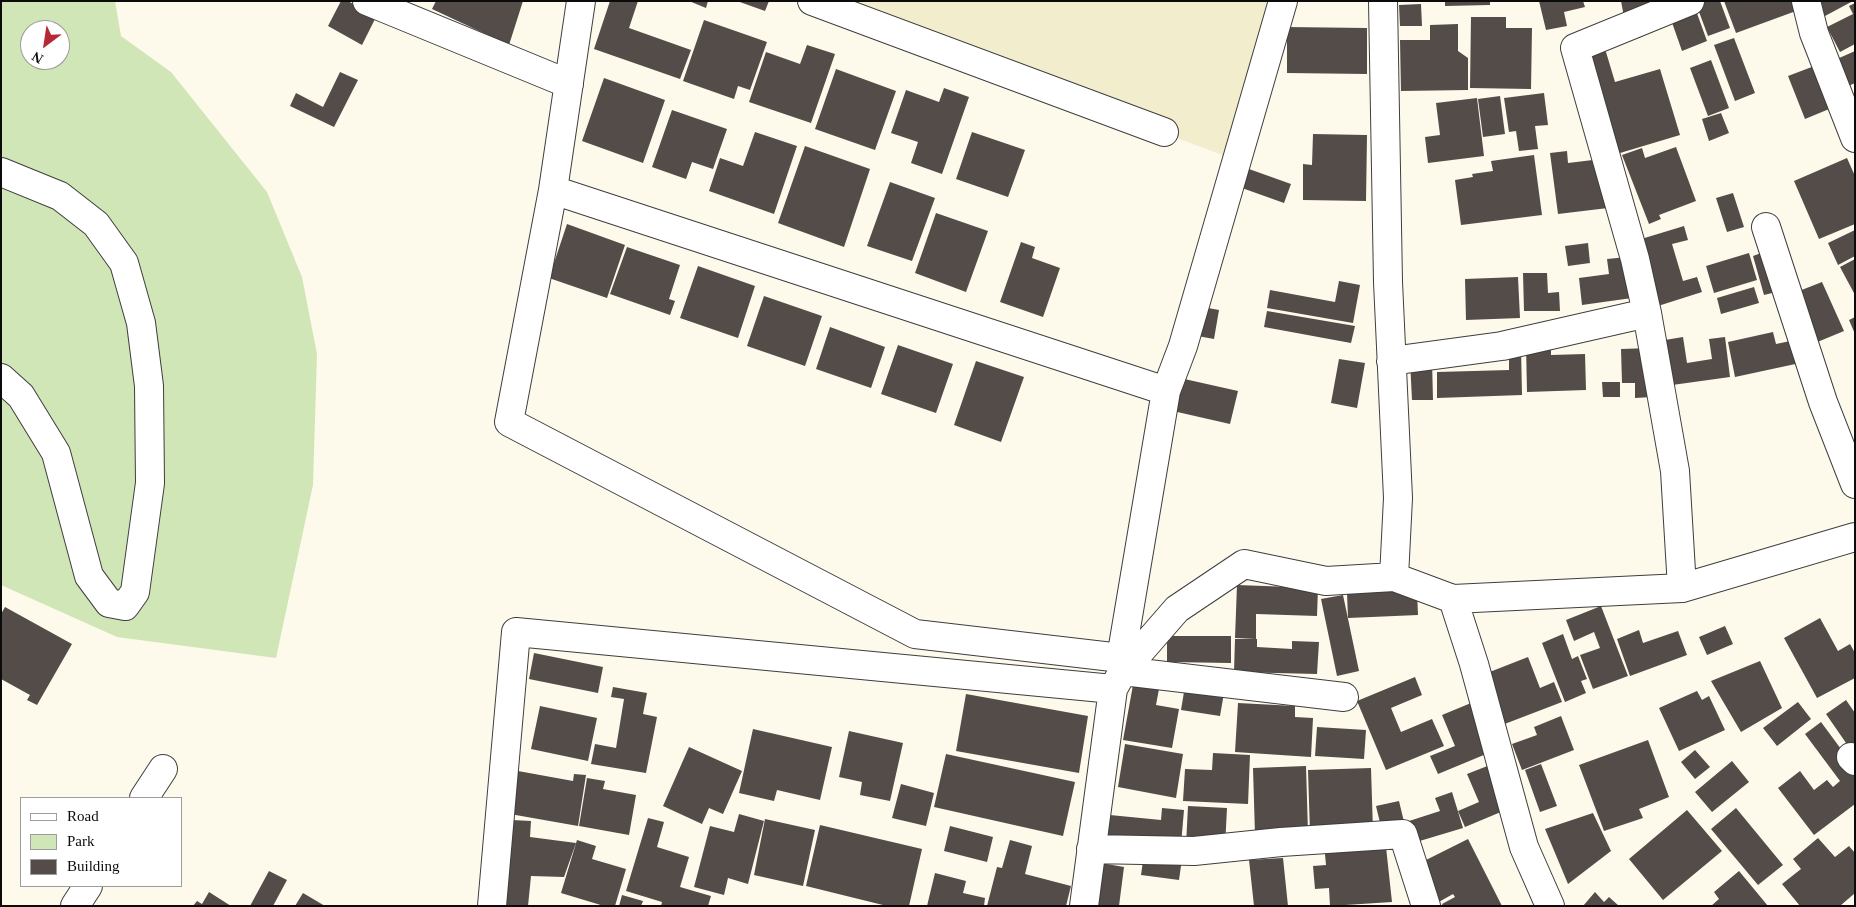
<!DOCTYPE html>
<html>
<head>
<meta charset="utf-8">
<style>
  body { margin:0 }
  #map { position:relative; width:1856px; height:907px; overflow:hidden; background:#fefaeb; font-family:Georgia,serif }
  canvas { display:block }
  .frame { position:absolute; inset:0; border:2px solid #0b0b0b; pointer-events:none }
  .legend { position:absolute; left:20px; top:797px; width:162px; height:90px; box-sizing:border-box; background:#fff; border:1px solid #9d9d9d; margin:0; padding:6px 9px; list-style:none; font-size:15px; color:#0b0b0b }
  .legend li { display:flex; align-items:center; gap:10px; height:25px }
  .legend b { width:25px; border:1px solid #9d9d9d }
  .north { position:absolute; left:20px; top:20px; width:50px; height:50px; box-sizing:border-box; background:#fff; border:1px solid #9d9d9d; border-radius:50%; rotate:211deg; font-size:14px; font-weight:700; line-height:20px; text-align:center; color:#0b0b0b }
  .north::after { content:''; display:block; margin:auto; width:18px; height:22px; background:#b42b35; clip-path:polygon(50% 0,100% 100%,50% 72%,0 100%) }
</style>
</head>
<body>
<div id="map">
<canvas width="1856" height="907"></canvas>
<div class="frame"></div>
<ul class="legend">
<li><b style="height:6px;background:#fff"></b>Road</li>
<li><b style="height:14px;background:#d1e6b7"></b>Park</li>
<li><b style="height:14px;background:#534c48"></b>Building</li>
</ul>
<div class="north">N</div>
</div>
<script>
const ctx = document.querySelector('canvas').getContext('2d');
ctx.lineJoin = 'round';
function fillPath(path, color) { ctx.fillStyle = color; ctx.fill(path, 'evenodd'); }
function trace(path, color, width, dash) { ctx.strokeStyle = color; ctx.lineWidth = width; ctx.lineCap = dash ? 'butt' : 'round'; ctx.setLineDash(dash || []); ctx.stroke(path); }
fillPath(new Path2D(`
  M812,1h471l-45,160z`), '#f2eecd');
fillPath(new Path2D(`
  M1,1h114l6,35 50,36 96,120 35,85 15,77 -4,131 -37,173 -159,-21 -116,-52zM30,30h30v30h-30z`), '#d1e6b7');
fillPath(new Path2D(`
  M341,1h7l28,16 -14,28 -34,-19z
  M436,1h87l-14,44 -77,-36z
  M610,1h28l-9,27 62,22 -11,29 -86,-30z
  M689,1h19l-2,7z
  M737,1h32l-4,10z
  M1445,1h45v4l-45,1z
  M1539,1h44l2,6 -21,5 3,14 -21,4z
  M1621,1h36l-33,16z
  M1695,1h25l10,27 -22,8z
  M1724,1h68l4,10 -60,22z
  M1817,1h36l-28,15z
  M1855,3v41l-15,8 -13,-25 26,-13 -4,-8z
  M1421,4l1,22h-22l-1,-21z
  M1694,5l13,36 -25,10 -13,-37z
  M1471,17h35v11h26l-1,61 -61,-1z
  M704,20l63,22 -17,48 -12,-4 -4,13 -51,-18z
  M1458,24v27l10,7v32l-67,1 -1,-51h30v-15z
  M1287,27l80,1v46l-80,-1z
  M1734,38l21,55 -20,8 -21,-56z
  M1603,42l12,40 45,-13 20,66 -70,21 -32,-106z
  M807,45l28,9 -24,69 -62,-21 17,-50 34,12z
  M1855,51v32l-13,6 -5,-30z
  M1711,60l18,48 -21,8 -18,-48z
  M1817,65l17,42 -29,12 -17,-43z
  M836,69l60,22 -21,59 -60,-21z
  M340,72l18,8 -24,47 -44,-21 6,-13 27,14z
  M604,78l61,22 -22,63 -61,-22z
  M944,88l25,9 -27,77 -31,-11 7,-21 -27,-9 15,-43 33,12z
  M1544,93l4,32 -13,1 3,23 -19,2 -3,-20 -7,1 -5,-34z
  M1500,96l5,38 -22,3 -5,-38z
  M1477,98l7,58 -56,7 -3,-26 15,-2 -4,-32z
  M672,110l55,19 -14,40 -21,-7 -6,17 -34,-12z
  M1721,113l8,20 -20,8 -7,-22z
  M755,132l42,14 -23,68 -65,-23 11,-33 23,8z
  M972,132l53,18 -17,47 -52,-18z
  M1313,134l54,1 -1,66 -63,-1v-36l9,1z
  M805,146l65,23 -26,78 -66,-24z
  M1676,147l20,54 -37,14 2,4 -12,5 -27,-69 20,-7 3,10z
  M1567,151l1,12 33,-4 7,49 -50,6 -8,-61z
  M1534,155l8,60 -81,10 -6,-45 18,-3 -1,-3 21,-3 -2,-10z
  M1847,158l8,18v48l-36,15 -25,-58z
  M1249,169l42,15 -7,19 -42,-15z
  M890,182l45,16 -23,63 -45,-15z
  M1733,193l11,34 -17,5 -11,-34z
  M936,213l52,18 -22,61 -51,-19z
  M567,224l58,21 -18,53 -58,-20z
  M1684,226l4,14 -16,4 11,37 14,-4 5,15 -44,14 -20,-66z
  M1855,230v26l-17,9 -10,-22z
  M1021,242l14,5 -3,11 28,10 -17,49 -43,-15z
  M1588,243l2,20 -22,3 -3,-20z
  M627,247l53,18 -11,34 6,2 -5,14 -60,-21z
  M1764,252l12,40 -12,3 -11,-39z
  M1749,253l8,27 -43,13 -8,-27z
  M1627,257l5,41 -50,7 -3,-27 30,-4 -2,-15z
  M1855,259v36l-15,-28z
  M698,266l57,20 -17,52 -58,-20z
  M1523,273h24l1,20 11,-1 1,19h-36z
  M1518,277l2,41 -54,2 -1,-41z
  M1339,281l21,4 -7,38 -86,-15 3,-18 65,12z
  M1822,282l22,49 -29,12 -21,-50z
  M1754,287l5,16 -38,11 -4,-16z
  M764,296l58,20 -17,50 -58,-20z
  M1197,306l22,4 -5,29 -22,-4z
  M1267,311l88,15 -4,17 -87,-16z
  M1855,317v17l-6,-14z
  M830,327l55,20 -14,41 -55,-19z
  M1773,332l3,12 19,-4 5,23 -65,14 -7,-35z
  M1683,337l4,26 25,-4 -3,-20 16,-2 5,40 -65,9 -6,-45z
  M1551,344v11l34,-1 1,36 -59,2 -1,-47z
  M898,345l55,19 -17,49 -55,-19z
  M1521,348l1,47 -85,3v-26l72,-2v-21z
  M1651,348l1,49 -17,1v-15h-13l-1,-34z
  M1339,359l26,4 -8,45 -26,-5z
  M1410,360h22l1,40h-21z
  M976,361l48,16 -23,65 -47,-17z
  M1180,378l58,13 -8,33 -57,-13z
  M1602,382h18v15h-17z
  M1237,585l81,3 -1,28 -61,-2v25l-21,-1z
  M1417,590l1,25 -70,3 -1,-25z
  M1343,595l16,76 -22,5 -16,-77z
  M1601,606l27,70 -35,13 -13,-34 20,-7 -6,-16 -20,9 -8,-21z
  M5,607l67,37 -35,61 -10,-5 3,-5 -29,-16v-65z
  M1820,618l18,33 12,-7 5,9v25l-38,20 -33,-60z
  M1725,626l8,18 -26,11 -8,-18z
  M1639,630l4,13 35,-12 9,24 -57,21 -13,-37z
  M1563,634l9,25 6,-3 9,23 -6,2 5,12 -21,9 -23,-59z
  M1167,636h64v27l-64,-1z
  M1235,639h22v8l35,2v-8l27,1 -2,32 -83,-2z
  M534,653l69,14 -5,26 -69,-14z
  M1528,657l12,31 14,-6 8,20 -60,23 -20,-50z
  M1760,661l22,47 -41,24 -30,-51z
  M1415,677l7,18 -31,13 10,24 31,-13 12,27 -58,24 -29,-69z
  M1133,685l26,4 -3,16 23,4 -7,39 -49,-8z
  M1185,686l39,7 -4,23 -39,-6z
  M613,687l34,6 -4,21 14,3 -11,56 -55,-9 4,-20 21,4 8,-49 -13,-2z
  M1697,691l5,9 7,-4 16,34 -46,21 -20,-43z
  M966,694l122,22 -9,57 -123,-22z
  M1846,700l9,13v43l-29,-42z
  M1798,702l13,17 -34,27 -14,-18z
  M1238,703l57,3v11l18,1 -2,39 -76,-5z
  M1471,703l20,49 -53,22 -8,-18 25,-10 -13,-31z
  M540,706l57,12 -9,43 -57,-12z
  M1561,716l13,34 -52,20 -10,-26 25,-9 -3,-8z
  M1821,722l34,46v36l-41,31 -36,-47 22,-17 14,19 13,-10 6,7 7,-6 -35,-47z
  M1317,727l49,3 -2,29 -49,-3z
  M753,729l79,18 -12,53 -43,-10 -3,11 -35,-8z
  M849,731l54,12 -13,58 -30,-6 2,-13 -23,-5z
  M1648,740l21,57 -30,12 4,9 -39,13 -25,-66z
  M1125,744l58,10 -7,44 -58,-11z
  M689,747l53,24 -19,43 -14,-6 -7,16 -39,-18z
  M1695,750l15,17 -15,12 -14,-17z
  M1213,753l37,2 -2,49 -65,-3 2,-32 27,1z
  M946,754l129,28 -12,54 -129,-29z
  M1732,761l17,21 -37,30 -17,-20z
  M1541,764l16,42 -17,6 -15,-42z
  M1490,765l18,44 -43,18 -7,-16 21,-9 -12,-28z
  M1306,766l2,67 -53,2 -2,-67z
  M1371,768l2,63 -63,2 -2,-63z
  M518,771l55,10 1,-7 12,1 -8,51 -68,-12z
  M587,778l18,3 -2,8 33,6 -7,40 -50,-9z
  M901,784l33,9 -8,33 -34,-8z
  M1452,792l11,36 -50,15 -7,-21 34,-11 -5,-13z
  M1399,801l6,25 -23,5 -6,-25z
  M1188,806l39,2 -2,39 -39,-2z
  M1162,808l22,2 -3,35 -73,-7 2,-23 51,5z
  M1736,808l47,57 -25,20 -47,-56z
  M1687,810l35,41 -59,49 -34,-41z
  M1593,813l18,38 -43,33 -23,-55z
  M739,814l25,7 -16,63 -20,-6 -4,17 -30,-8 16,-61 24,6z
  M648,818l16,4 -7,25 32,10 -9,30 31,9 -3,10h-47l1,-4 -36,-11z
  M765,819l50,11 -12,56 -49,-11z
  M512,820l19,1 -1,16 46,6 -12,34 -33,-1 -3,30h-23z
  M820,825l102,24 -13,57h-22l-81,-20z
  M950,826l43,11 -6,25 -43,-11z
  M1385,838l7,64 -62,4 -1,-18 -14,1 -2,-23 13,-1 -2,-21z
  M1818,838l17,19 14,-11 6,7v40l-15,13h-40l-18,-22 19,-15 -8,-10z
  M1468,839l34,67h-59l-1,-2 13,-7 -2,-3 -16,9 -19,-39z
  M577,840l19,6 -4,13 34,10 -11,37h-11l-43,-13z
  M1010,840l22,6 -7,28 46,12 -5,20h-79l10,-39 5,1z
  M1144,854l38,5 -3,21 -38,-5z
  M1283,858l5,48h-34l-5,-46z
  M1101,863l23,4 -5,39h-24z
  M269,871l18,9 -14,26h-23z
  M1739,871l29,35h-57l8,-7 -5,-7z
  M935,873l31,8 -3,12 22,5 -1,8h-57z
  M209,892l22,14h-38l4,-5 5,3z
  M1595,892l9,10 5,-5 10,9h-36z
  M303,893l22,13h-30z
  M622,895l21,6 -2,5h-22z`), '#534c48');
const street = new Path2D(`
  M367,1l202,83
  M581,1l-28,189 -44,232 406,212 206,24
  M812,1l352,131
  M1283,1l-100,345 -17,45 -45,267 2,13 221,26
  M1383,1l5,281 10,216 -4,79
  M1806,1l8,32 41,105
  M1,172l59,24 36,28 28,39 17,60 8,63 1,97 -15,109 -10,14 -16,-3 -20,-27 -33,-123 -35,-57 -20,-18
  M553,190l613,201
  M1766,227l57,175 32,82
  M1391,361l111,-15 145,-33
  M1682,588l-7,-117 -28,-158 -12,-54 -60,-211 115,-47
  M1453,599l21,65 50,183 26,59
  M1851,757l4,4
  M144,798l19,-29
  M1091,849l103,2 87,-9 122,-8 23,72
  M75,906l13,-20
  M492,906l24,-274 597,57
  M1084,906l29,-217 10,-18 54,-62 67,-45 82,17 68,-4 59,22 229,-11 173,-51`);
trace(street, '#3e3e3e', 30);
trace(street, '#fff', 28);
</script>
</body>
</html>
